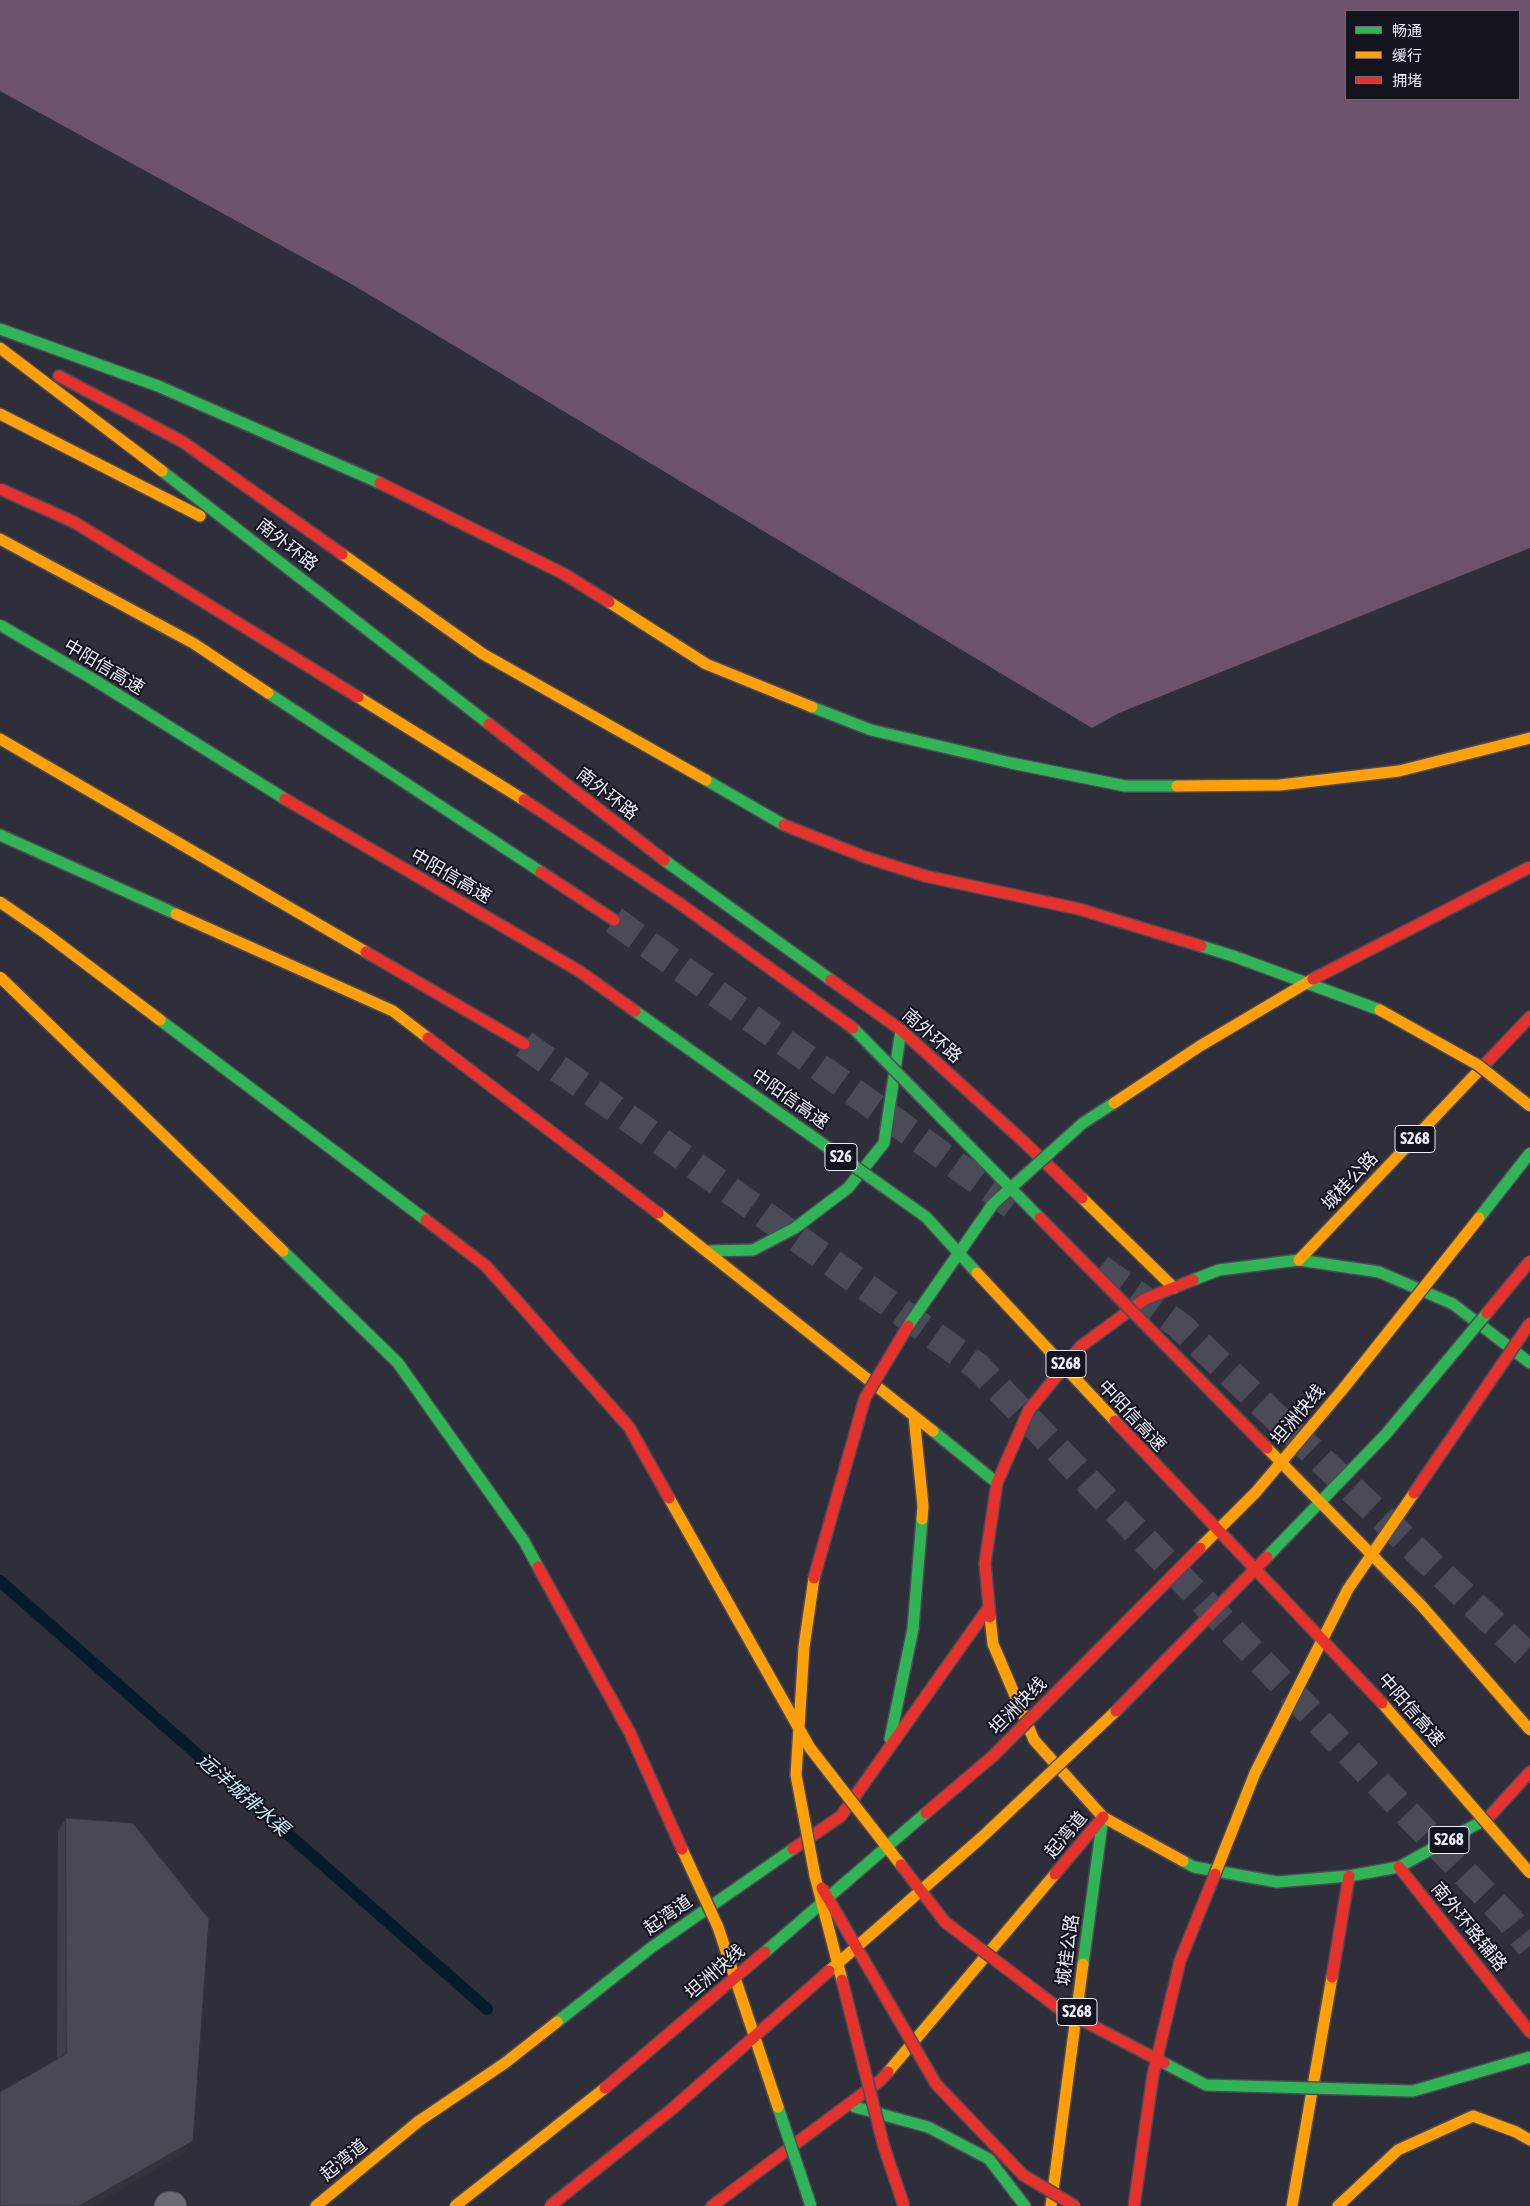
<!DOCTYPE html>
<html>
<head>
<meta charset="utf-8">
<style>
  body { margin:0 }
  #map { position:relative; width:1530px; height:2206px; overflow:hidden; background:#2f2f3b; font-family:"Asap Condensed","Noto Sans SC",sans-serif }
  canvas { display:block }
  .legend { position:absolute; left:1345px; top:10px; width:175px; height:90px; box-sizing:border-box; background:#13141e; border:1px solid #696a76; margin:0; padding:6px 9px; list-style:none; font-size:15px; color:#eaecfb }
  .legend li { display:flex; align-items:center; gap:10px; height:25px }
  .legend b { width:25px; border:1px solid #696a76 }
</style>
</head>
<body>
<div id="map">
<canvas width="1530" height="2206"></canvas>
<ul class="legend">
<li><b style="height:6px;background:#30b455"></b>畅通</li>
<li><b style="height:6px;background:#ff9f0a"></b>缓行</li>
<li><b style="height:6px;background:#e5322d"></b>拥堵</li>
</ul>
</div>
<script>
const ctx = document.querySelector('canvas').getContext('2d');
ctx.lineJoin = 'round';
function fillPath(path, color) { ctx.fillStyle = color; ctx.fill(path, 'evenodd'); }
function trace(path, color, width, dash) { ctx.strokeStyle = color; ctx.lineWidth = width; ctx.lineCap = dash ? 'butt' : 'round'; ctx.setLineDash(dash || []); ctx.stroke(path); }
function write(font, color, halo, rows, align = 'center') {
  ctx.font = font + ' "Asap Condensed","Noto Sans SC",sans-serif'; ctx.lineWidth = 4; ctx.setLineDash([]); ctx.textBaseline = 'middle'; ctx.strokeStyle = halo; ctx.fillStyle = color; for (const [text, x, y, turn = 0] of rows) {
    ctx.save(); ctx.translate(x, y); ctx.rotate((+turn || 0) * Math.PI / 180); ctx.textAlign = isNaN(turn) ? turn : align; if (halo) ctx.strokeText(text, 0, 0); ctx.fillText(text, 0, 0); ctx.restore();
  }
}
fillPath(new Path2D(`
  M0,0h1530v548l-411,165 -27,15 -739,-443 -353,-194zM1346,11h173v88h-173z`), '#6c536b');
trace(new Path2D(`
  M0,1581l487,428`), '#041c2a', 12);
trace(new Path2D(`
  M614,920l406,291
  M524,1044l453,322 531,552 22,28
  M1100,1268l80,58 350,332`), '#4b4b58', 28, [28, 14]);
const street = new Path2D(`
  M169,2206h3`);
const fast = new Path2D(`
  M0,329l158,57 222,97
  M162,471l327,253
  M268,693l273,179
  M812,707l59,23 140,33 114,23h52
  M706,780l78,45
  M0,835l176,79
  M664,860l167,120
  M708,1251l45,-1 42,-22 53,-40 36,-45 17,-113
  M1193,1280l26,-10 80,-10 80,12 74,32 77,59
  M933,1431l64,52
  M890,1739l23,-110 9,-110
  M1183,1861l11,6 83,15 72,-6 50,-9 89,-49
  M1083,1964l20,-147
  M557,2022l95,-75 141,-98
  M855,2107l73,20 61,32 36,47`);
const slow = new Path2D(`
  M0,348l162,123
  M0,414l200,102
  M0,539l193,104 75,50
  M342,554l141,100 223,126
  M609,602l97,62 106,43
  M0,739l366,213
  M1177,786l103,-1 119,-14 131,-33
  M176,914l217,97 35,27
  M1082,1198l92,90
  M658,1213l275,218
  M1299,1260l187,-197
  M914,1416l9,90 -1,13
  M990,1617l3,27 41,96 69,77 80,44
  M888,2072l167,-198
  M316,2206l103,-85 86,-58 52,-41
  M1051,2206l32,-242
  M1292,2206l40,-229
  M1338,2206l60,-56 75,-34 43,16 14,8`);
const jam = new Path2D(`
  M59,376l124,66 159,112
  M380,483l184,91 45,28
  M489,724l175,136
  M541,872l73,48
  M366,952l158,92
  M831,980l70,50 122,111 59,57
  M428,1038l230,175
  M1486,1063l44,-46
  M990,1617l-5,-54 12,-80 32,-73 51,-63 65,-48 48,-19
  M1488,1818l42,-46
  M793,1849l48,-33 148,-209
  M1399,1867l131,165
  M1055,1874l48,-57
  M1332,1977l17,-101
  M712,2206l169,-126 7,-8`);
trace(street, '#4b4b55', 30);
trace(fast, '#4b4b55', 14);
trace(slow, '#4b4b55', 14);
trace(jam, '#4b4b55', 14);
trace(street, '#6a6a75', 28);
trace(fast, '#30b455', 11);
trace(slow, '#ff9f0a', 11);
trace(jam, '#e5322d', 11);
const fastBridge = new Path2D(`
  M0,625l91,53 194,121
  M1201,946l32,10 147,54
  M635,1011l291,206 51,56
  M160,1020l266,200
  M853,1028l187,190
  M1479,1218l51,-65
  M283,1251l115,112 126,178 14,26
  M908,1326l85,-122 90,-81 31,-20
  M1267,1557l119,-123 101,-121
  M765,1952l161,-139
  M1164,2063l42,22 207,6 117,-34
  M778,2107l33,99`);
const slowBridge = new Path2D(`
  M358,697l166,103
  M0,902l45,31 115,87
  M0,977l283,274
  M1380,1010l98,55 52,41
  M1114,1103l86,-57 113,-67
  M977,1273l138,148
  M1267,1448l154,157 109,125
  M669,1498l141,250 91,117
  M1200,1548l56,-56 87,-103 136,-171
  M814,1578l-10,69 -8,128 19,101 27,104
  M1382,1703l148,170
  M682,1849l36,78 60,180
  M1215,1874l40,-101 93,-184 66,-96
  M829,1971l152,-133 135,-127
  M455,2206l150,-118`);
const jamBridge = new Path2D(`
  M0,489l74,33 284,175
  M285,799l294,172 56,40
  M524,800l155,103 174,125
  M784,825l81,32 60,19 154,33 122,37
  M1313,979l217,-112
  M1040,1218l227,230
  M426,1220l60,46 143,161 40,71
  M1487,1313l43,-52
  M1115,1421l267,282
  M1414,1493l116,-170
  M538,1567l92,166 52,116
  M814,1578l51,-180 43,-72
  M1116,1711l151,-154
  M926,1813l67,-57 207,-208
  M901,1865l44,57 112,85 107,56
  M822,1888l114,196 87,91 52,31
  M842,1980l42,167 20,59
  M605,2088l160,-136
  M550,2206l122,-97 157,-138
  M1134,2206l19,-131 27,-114 35,-87`);
trace(fastBridge, '#4b4b55', 14, []);
trace(slowBridge, '#4b4b55', 14, []);
trace(jamBridge, '#4b4b55', 14, []);
trace(fastBridge, '#30b455', 11);
trace(slowBridge, '#ff9f0a', 11);
trace(jamBridge, '#e5322d', 11);
fillPath(new Path2D(`
  M66,1818l118,335 -93,53h-91v-114l57,-33 1,-228z`), '#3d4048');
fillPath(new Path2D(`
  M193,2141l-9,12 -93,53h-12z`), '#32343b');
const building = new Path2D(`
  M66,1818l67,5 76,96 -16,222 -114,65h-79v-114l66,-38z`);
fillPath(building, '#474a54');
trace(building, '#32343b', 1);
for (const [x, y, w] of [
  [1415,1139,40],
  [841,1157,32],
  [1066,1364,40],
  [1449,1840,40],
  [1077,2012,40]
]) { const box = new Path2D(); box.roundRect(x - w / 2, y - 13.5, w, 27, 4); ctx.fillStyle = '#13141e'; ctx.fill(box); trace(box, '#eaecfb', 1); }
write('bold 16px', '#eaecfb', null, [
  ["S268",1415,1139],
  ["S26",841,1157],
  ["S268",1066,1364],
  ["S268",1449,1840],
  ["S268",1077,2012]
]);
write('18px', '#eaecfb', '#13141e', [
  ["南外环路",287,545,38],
  ["中阳信高速",104,667,31],
  ["南外环路",607,794,38],
  ["中阳信高速",451,876,30],
  ["南外环路",932,1036,41],
  ["中阳信高速",790,1099,35],
  ["城桂公路",1350,1181,-47],
  ["坦洲快线",1298,1415,-50],
  ["中阳信高速",1132,1416,47],
  ["坦洲快线",1018,1706,-45],
  ["中阳信高速",1411,1710,49],
  ["起湾道",1066,1835,-50],
  ["起湾道",668,1915,-35],
  ["南外环路辅路",1469,1927,51],
  ["城桂公路",1068,1950,-82],
  ["坦洲快线",715,1972,-41],
  ["起湾道",344,2160,-39]
]);
write('italic 19px', '#d0e9f8', '#13141e', [
  ["远洋城排水渠",243,1795,41]
]);
</script>
</body>
</html>
